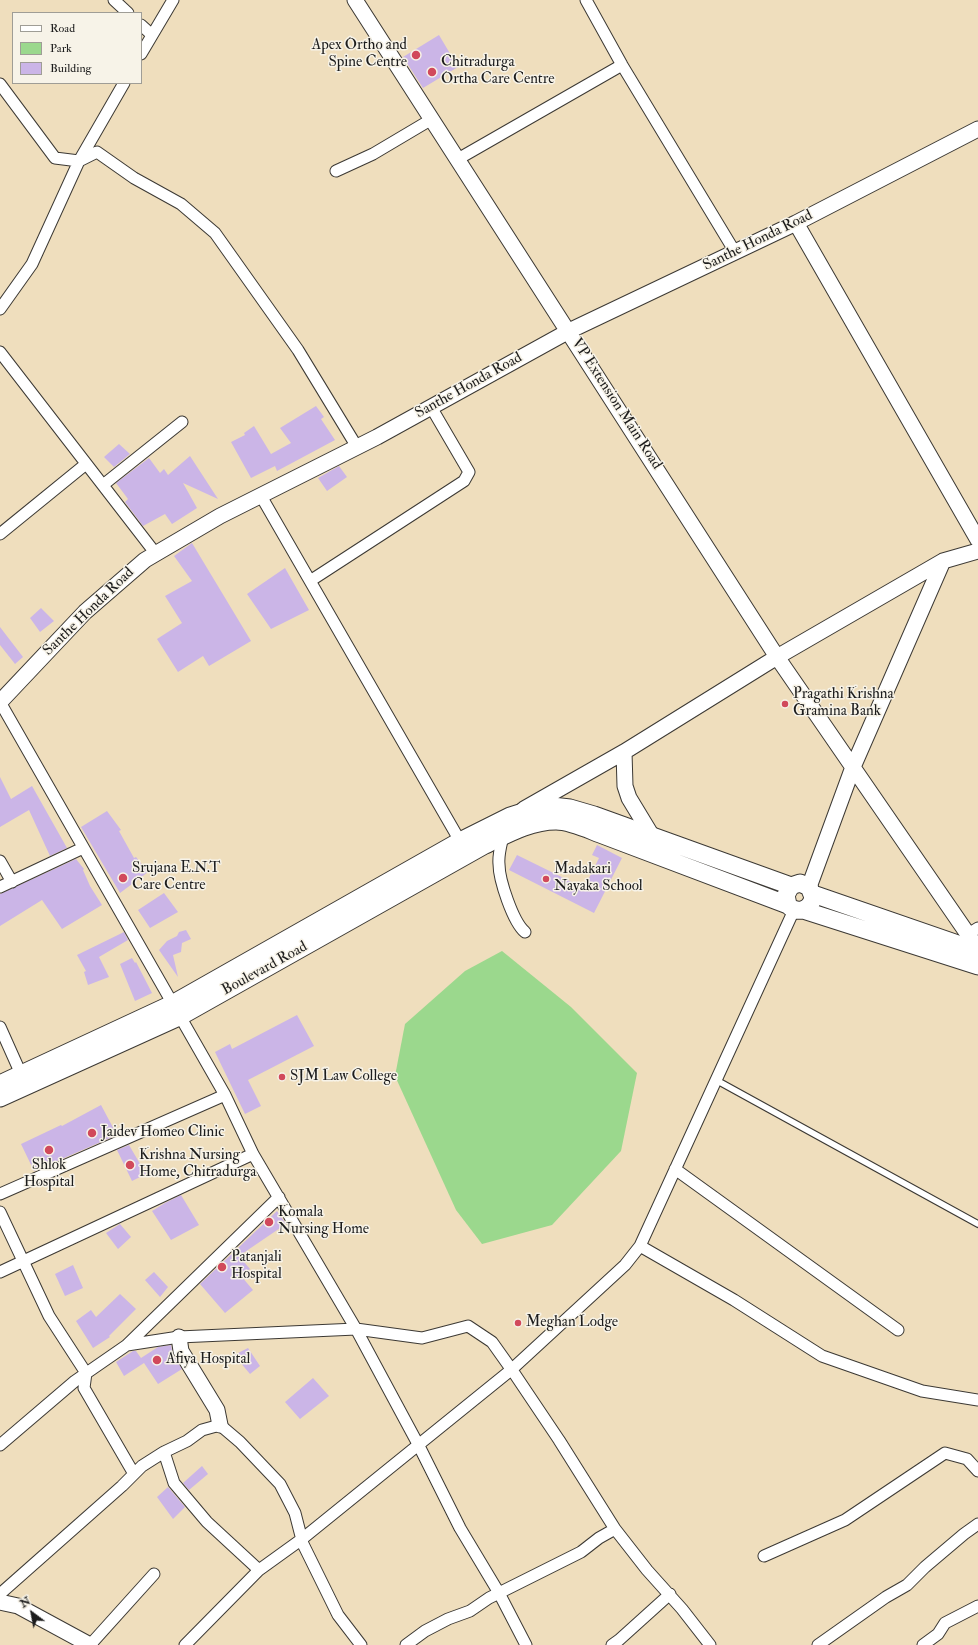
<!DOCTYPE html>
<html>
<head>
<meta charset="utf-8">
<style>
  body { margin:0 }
  #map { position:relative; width:978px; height:1645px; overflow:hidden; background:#efdebd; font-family:"IM FELL Double Pica",serif }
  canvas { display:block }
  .legend { position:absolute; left:12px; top:12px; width:130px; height:72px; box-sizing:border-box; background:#f7f3e8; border:1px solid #9f9d96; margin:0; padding:5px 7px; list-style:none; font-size:12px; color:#1c1c1c }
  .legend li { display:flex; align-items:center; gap:8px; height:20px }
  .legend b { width:20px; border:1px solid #9f9d96 }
  .north { position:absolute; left:12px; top:1593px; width:40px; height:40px; -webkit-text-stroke:3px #f7f3e8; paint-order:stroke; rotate:328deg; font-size:11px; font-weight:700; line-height:16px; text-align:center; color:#1c1c1c }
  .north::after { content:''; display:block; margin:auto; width:14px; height:18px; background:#1c1c1c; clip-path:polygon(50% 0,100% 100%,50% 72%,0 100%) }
</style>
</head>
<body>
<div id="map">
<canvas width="978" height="1645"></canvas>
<ul class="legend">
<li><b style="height:5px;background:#fff"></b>Road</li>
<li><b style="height:11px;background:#9bd88d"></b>Park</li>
<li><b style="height:11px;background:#cbb5e7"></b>Building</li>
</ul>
<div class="north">N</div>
</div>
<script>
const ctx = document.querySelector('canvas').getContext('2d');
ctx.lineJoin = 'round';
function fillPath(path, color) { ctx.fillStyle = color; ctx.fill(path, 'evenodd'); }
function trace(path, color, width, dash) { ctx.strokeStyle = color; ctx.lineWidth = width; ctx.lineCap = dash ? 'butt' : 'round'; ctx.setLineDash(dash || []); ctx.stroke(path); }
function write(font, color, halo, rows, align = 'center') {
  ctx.font = font + ' "IM FELL Double Pica",serif'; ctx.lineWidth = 3; ctx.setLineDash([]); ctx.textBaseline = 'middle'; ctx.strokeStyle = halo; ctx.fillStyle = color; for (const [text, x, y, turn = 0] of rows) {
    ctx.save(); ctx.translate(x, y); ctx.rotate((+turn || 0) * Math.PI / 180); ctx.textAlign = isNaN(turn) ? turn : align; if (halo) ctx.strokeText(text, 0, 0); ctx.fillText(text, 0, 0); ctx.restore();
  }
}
fillPath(new Path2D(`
  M502,951l69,56 66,66 -16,78 -69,74 -70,19 -26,-34 -61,-134 10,-52 60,-53z`), '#9bd88d');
fillPath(new Path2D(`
  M439,35l19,32 -35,21 -20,-31z
  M316,406l8,11 -3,2 14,21 -58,31 -2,-5 -24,12 -20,-36 14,-7 -1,-2 10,-7 17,28 20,-11 -11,-15z
  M119,444l11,10 -16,13 -10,-10z
  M190,456l28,43 -35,-16 14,25 -25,16 -7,-10 -22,12 -18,-24 3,-3 -12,-16 33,-25 11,15 4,-4 4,6z
  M339,466l8,11 -20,14 -9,-13z
  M192,543l59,98 -42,25 -6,-10 -25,16 -21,-33 25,-16 -17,-27 27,-15 -18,-25z
  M285,568l24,42 -38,19 -24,-35z
  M41,608l13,13 -14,11 -10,-14z
  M0,627l23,30 -8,7 -15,-19z
  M0,777l11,22 21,-13 35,62 -17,8 -21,-46 -29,17z
  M107,811l14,19 -2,1 15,27 2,-1 12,15 -28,21 -39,-66z
  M597,845l25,13 -28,55 -85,-43 8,-15 67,33 15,-30 -7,-3z
  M76,859l8,10 -1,1 7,16 12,19 -40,24 -20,-29 -42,26v-32z
  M164,893l14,19 -28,16 -12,-18z
  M186,930l5,9 -9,4 -1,9 -8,3 5,22 -19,-27 8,-9 10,-5 2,-4z
  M124,932l4,8 -29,17 10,20 -21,8 -4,-13 2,-1 -9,-16z
  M132,958l3,5 1,-1 16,31 -17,8 -15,-37z
  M297,1015l17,31 -66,34 13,26 -16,8 -30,-62 15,-8 2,5z
  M101,1105l16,30 -83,36 -13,-27 40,-19 1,1z
  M129,1145l17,29 -14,7 -15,-31z
  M181,1195l18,30 -28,15 -19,-29 13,-8z
  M277,1211l9,13 -47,32 11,13 -9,7 12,14 -28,23 -25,-29z
  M120,1224l11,13 -13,12 -12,-16z
  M73,1265l10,23 -18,8 -10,-22z
  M154,1272l14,15 -8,10 -15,-17z
  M120,1294l16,15 -27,27 1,1 -17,11 -17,-27 15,-11 5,7z
  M171,1345l2,10 9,14 -24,15 -14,-21 -20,13 -8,-14 17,-11h3l5,7 17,-11z
  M248,1348l12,18 -10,8 -16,-19z
  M313,1378l16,18 -29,23 -15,-17z
  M202,1466l6,8 -19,16 -6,-7z
  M168,1487l17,20 -12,12 -16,-22z`), '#cbb5e7');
const lane = new Path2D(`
  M716,1080l262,144`);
const street = new Path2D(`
  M114,0l14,13
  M586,0l36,65 113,187
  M141,25l11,10
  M141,54l32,-54
  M0,84l55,74 24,3 18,-9 37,26 47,26 34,29 83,117 59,97
  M458,159l164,-94
  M336,171l37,-17 59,-35
  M0,309l32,-45 47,-103 45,-78
  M0,352l156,202
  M103,485l79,-63
  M261,496l199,345
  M0,534l86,-70
  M310,581l154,-100 5,-9 -38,-65
  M0,702l225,393 28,59 103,175 63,117 41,82 39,65 27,52
  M503,836c-2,9 -5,19 -4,28 0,16 14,58 26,68
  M0,861l12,21
  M0,887l83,-39
  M968,934l10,-6
  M0,1027l21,47
  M675,1169l223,161
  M0,1194l225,-99
  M0,1212l49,104 37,57 -2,15 50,86
  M640,1246l94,54 88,56 100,35 56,9
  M0,1272l253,-118
  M127,1345l152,-148
  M0,1445l75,-64 52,-36 52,-8 177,-8 66,9 46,-12 24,16 22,31 45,67 56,89
  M164,1452l10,31 33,39 52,48
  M764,1556l81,-36 100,-67 22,6 11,12
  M0,1594l122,-108 20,-20 22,-14 23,-11 15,-11 18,-5 20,17 40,42 15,29 8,31 35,71 23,30
  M90,1645l64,-71
  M185,1645l74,-75 43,-31 209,-169 114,-105 15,-19 154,-336
  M406,1645l19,-14 23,-12 22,-8 19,-13 92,-46 18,-14 16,-9 32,41 35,39 28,36
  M612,1645l7,-5 51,-46
  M818,1645l68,-48 21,-12 18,-18 39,-33 14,-10
  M923,1645l15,-11 7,-11 33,-17`);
const secondary = new Path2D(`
  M355,0l422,657 -153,95 -100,57
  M796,223l182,317
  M978,551l-35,10 -166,96 201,292
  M0,702l85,-90 60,-52 75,-44 157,-79 192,-106 227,-108 182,-94
  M624,752l1,34 4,12 23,38
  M809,887l44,-120 90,-206
  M179,1337l2,14 36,59 3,15
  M0,1602l18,4 72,39`);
const primary = new Path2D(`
  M813,894l165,57
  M803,910l175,56
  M0,1084l174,-81 286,-162 50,-25 22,-7 20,-3 18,2 24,7 197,71
  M0,1098l181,-82 302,-170c23,-11 47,-25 73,-25 14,0 31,8 44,13l188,71c9,10 23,5 25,-8l-4,-10 -9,-4 -9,3 -5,9 2,10`);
trace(lane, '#3c3934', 8);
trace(street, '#3c3934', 13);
trace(secondary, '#3c3934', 17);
trace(primary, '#3c3934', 19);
trace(lane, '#fff', 5.5);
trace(street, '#fff', 11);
trace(secondary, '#fff', 15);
trace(primary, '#fff', 17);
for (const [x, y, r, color] of [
  [416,55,5,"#d1495b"],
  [432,72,5,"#d1495b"],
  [785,704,4,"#d1495b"],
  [123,878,5,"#d1495b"],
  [546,879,4,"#d1495b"],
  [282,1077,4,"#d1495b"],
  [92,1133,5,"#d1495b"],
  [49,1150,5,"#d1495b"],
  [130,1165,5,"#d1495b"],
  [269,1222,5,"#d1495b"],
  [222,1267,5,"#d1495b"],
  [518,1323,4,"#d1495b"],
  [157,1360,5,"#d1495b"]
]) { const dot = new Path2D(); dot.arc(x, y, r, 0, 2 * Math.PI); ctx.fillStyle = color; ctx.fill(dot); trace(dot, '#f7f3e8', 1.5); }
write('15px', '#1c1c1c', '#f7f3e8', [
  ["Apex Ortho and",407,46,"right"],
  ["Spine Centre",407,63,"right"],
  ["Chitradurga",441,63],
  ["Ortha Care Centre",441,80],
  ["Pragathi Krishna",793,695],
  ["Gramina Bank",793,712],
  ["Srujana E.N.T",132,869],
  ["Care Centre",132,886],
  ["Madakari",554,870],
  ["Nayaka School",554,887],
  ["SJM Law College",290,1077],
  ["Jaidev Homeo Clinic",101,1133],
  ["Krishna Nursing",139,1156],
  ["Home, Chitradurga",139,1173],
  ["Shlok",49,1166,"center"],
  ["Hospital",49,1183,"center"],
  ["Komala",278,1213],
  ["Nursing Home",278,1230],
  ["Patanjali",231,1258],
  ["Hospital",231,1275],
  ["Meghan Lodge",526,1323],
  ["Afiya Hospital",166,1360]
], 'left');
write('15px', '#1c1c1c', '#f7f3e8', [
  ["Santhe Honda Road",758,241,-26],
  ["Santhe Honda Road",469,386,-29],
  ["VP Extension Main Road",616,404,57],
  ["Santhe Honda Road",89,612,-44],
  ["Boulevard Road",265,969,-29]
]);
</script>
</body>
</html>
